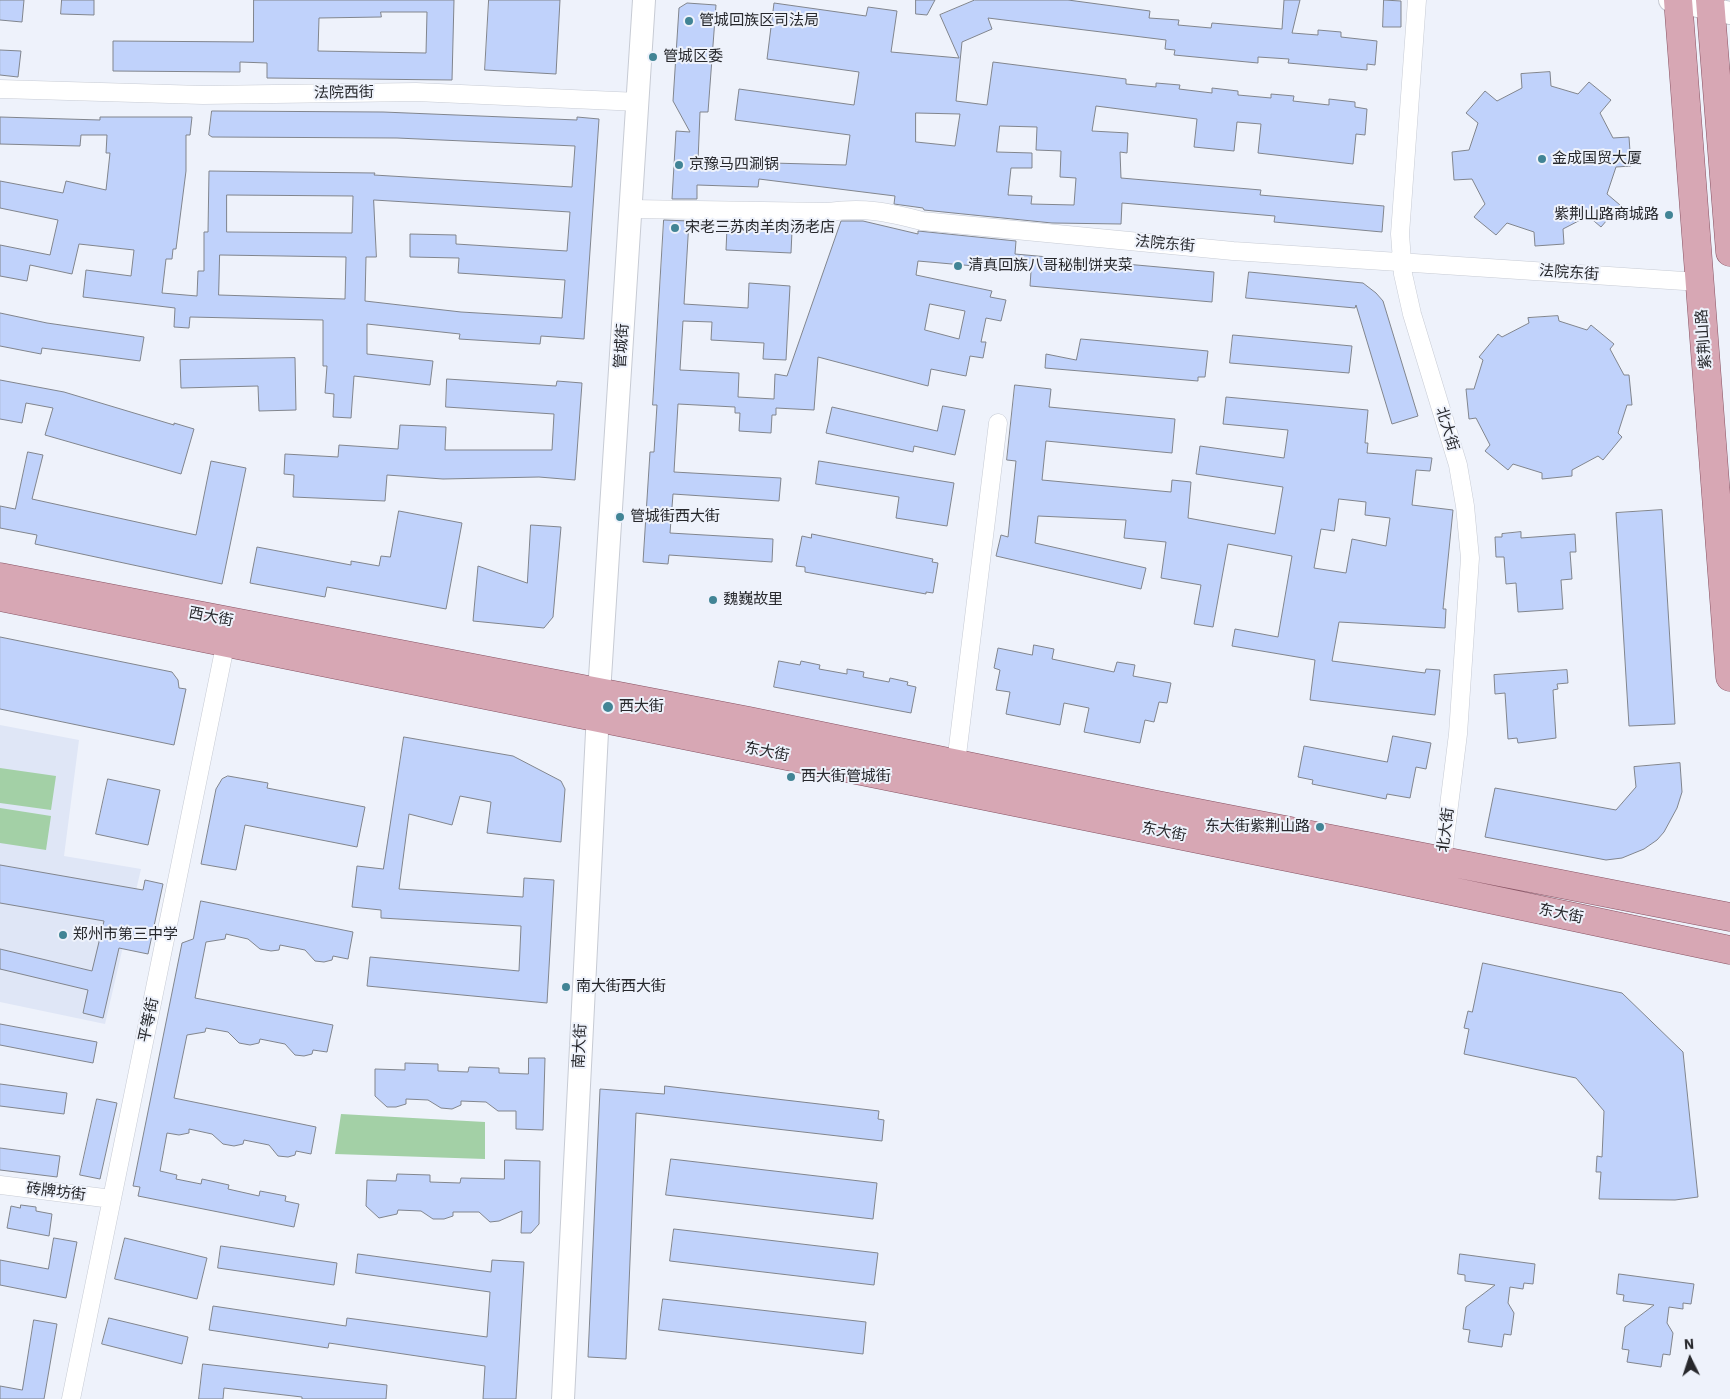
<!DOCTYPE html>
<html>
<head>
<meta charset="utf-8">
<style>
  body { margin:0 }
  #map { position:relative; width:1730px; height:1399px; overflow:hidden; background:#eef2fb; font-family:"IBM Plex Sans",sans-serif }
  canvas { display:block }
  .north { position:absolute; left:1665px; top:1334px; width:50px; height:50px; -webkit-text-stroke:4px #eef2fb; paint-order:stroke; rotate:356deg; font-size:14px; font-weight:700; line-height:20px; text-align:center; color:#27282c }
  .north::after { content:''; display:block; margin:auto; width:18px; height:22px; background:#27282c; clip-path:polygon(50% 0,100% 100%,50% 72%,0 100%) }
</style>
</head>
<body>
<div id="map">
<canvas width="1730" height="1399"></canvas>
<div class="north">N</div>
</div>
<script>
const ctx = document.querySelector('canvas').getContext('2d');
ctx.lineJoin = 'round';
function fillPath(path, color) { ctx.fillStyle = color; ctx.fill(path, 'evenodd'); }
function trace(path, color, width, dash) { ctx.strokeStyle = color; ctx.lineWidth = width; ctx.lineCap = dash ? 'butt' : 'round'; ctx.setLineDash(dash || []); ctx.stroke(path); }
function write(font, color, halo, rows, align = 'center') {
  ctx.font = font + ' "IBM Plex Sans","Noto Sans SC",sans-serif'; ctx.lineWidth = 4; ctx.setLineDash([]); ctx.textBaseline = 'middle'; ctx.strokeStyle = halo; ctx.fillStyle = color; for (const [text, x, y, turn = 0] of rows) {
    ctx.save(); ctx.translate(x, y); ctx.rotate((+turn || 0) * Math.PI / 180); ctx.textAlign = isNaN(turn) ? turn : align; if (halo) ctx.strokeText(text, 0, 0); ctx.fillText(text, 0, 0); ctx.restore();
  }
}
fillPath(new Path2D(`
  M0,725l79,15 -15,116 77,13 -36,155 -105,-22z`), '#dfe6f6');
fillPath(new Path2D(`
  M0,768l56,8 -5,34 -51,-7z
  M0,808l51,8 -5,34 -46,-7z
  M341,1114l144,8v37l-150,-5z`), '#a3d0a6');
const building = new Path2D(`
  M0,0h24l-2,22 -22,-2z
  M62,0h32v15l-33,-1z
  M254,0h200l-2,80 -185,-2v-15l-27,-1v10l-127,-1v-30l140,1zM381,12h46l-1,41 -108,-2 1,-33 62,-1z
  M489,0h71l-4,74 -71,-4z
  M916,0h19l-8,15 -11,-1z
  M975,0h93l82,11 -1,7 30,2 -1,5 33,3 1,-5 70,6 2,-29h16l-8,33 26,2v-5l23,2v5l36,4 -2,24 -8,-1v6l-79,-7 1,-4 -31,-2v6l-84,-8 1,-5 -10,-1 1,-9 -178,-22 4,11 -30,13 -6,59 31,4 6,-43 133,17v5l30,3v-4l24,2 -1,4 33,4v-5l26,3v4l33,3v-4l23,2 -1,5 36,4v-6l26,3v5l12,2 -2,26 -9,-1 -3,30 -95,-11 3,-29 -24,-2 -3,29 -40,-4 3,-28 -101,-13 -4,25 36,2 -1,20 -7,-1 1,26 140,12 -1,5 124,11 -2,26 -108,-10 1,-6 -153,-13 -1,21 -69,-1 -128,-13 -1,-2 -29,-4 1,-8 -136,-17 -1,8 -61,-2v14h-25l4,-68 14,1 -17,-31 6,-93 8,-5 29,2 -8,107h-8l-2,49 148,4 4,-30 -115,-15 4,-31 115,16 5,-33 -92,-13 7,-56 92,13 2,-9 29,4 -6,41 68,6 -19,-43zM916,113l44,1 -5,32 -39,-4zM1000,126l37,1 -1,23 25,1 -1,26 16,1 -2,27 -43,-1 1,-8 -24,-1 3,-27h21v-15l-35,-1z
  M1384,0l17,1v26h-18z
  M0,50l21,1 -3,26 -18,-2z
  M1550,72l1,14 27,8 11,-12 22,18 -11,13 13,25 16,-1 2,29 -15,1 -9,27 13,11 -19,22 -13,-11 -25,13 1,15 -29,2 -1,-14 -27,-9 -11,12 -22,-18 11,-13 -13,-25 -18,1 -2,-28 17,-2 9,-27 -12,-10 19,-22 12,10 25,-13 -1,-14z
  M212,111l171,1 194,8v-3l22,2 -15,220 -43,-3 -1,8 -81,-5 1,-5 -93,-10v30l66,7 -3,24 -76,-9 -3,42 -18,-1 1,-23 -9,-1 2,-27h-4v-46l-133,-3 -1,11 -15,-1 1,-19 -92,-11 3,-27 45,6 3,-26 -55,-6 -7,30 -42,-9 -3,16 -27,-5v-31l50,10 8,-35 -58,-12v-27l63,12 3,-12 40,9 4,-37h-4l1,-18h-26l-1,11 -80,-2v-27l100,3v-3h92l-2,18h-4v36l-10,78h-3l-1,10h-6l-4,34 35,3 1,-25h6v-39h4l1,-61 166,2 -1,2 198,12 3,-41 -178,-8 -185,-1 -3,-2zM227,195l126,1 -1,37 -125,-1zM374,200l196,12 -3,39 -111,-7v-9l-46,-1v23l49,1 -1,15 107,7 -3,38 -101,-6 -96,-11 1,-44h10zM220,255l126,2 -1,42 -126,-4z
  M664,220l25,1 -5,83 64,4 1,-25 41,3 -4,74 -23,-1 1,-16 -53,-3 1,-18 -29,-1 -3,49 59,3 -1,24 36,2 1,-25 12,2 54,-155h22l55,13v-3l98,10 -1,13 199,18 -2,30 -182,-16 1,-15 -113,-10 -2,14 76,16 -2,6 16,3 -5,21 -15,-3 -5,24h5l-3,16 -13,-2 -4,20 -35,-7 -3,17 -110,-29 -4,53 -38,-2v7h-4l-1,18 -32,-2 1,-18h-5v-6l-57,-3 -4,68 107,6 -2,23 -106,-7 -3,39 103,6 -1,23 -103,-7 -1,9 -25,-2 7,-110h4l3,-47h-4zM930,304l35,7 -6,28 -34,-9z
  M741,225l49,3v3h2l-1,22 -65,-3 1,-22 13,1z
  M1249,272l114,11 13,10 7,8 35,115 -26,8 -36,-119 -1,3 -109,-10z
  M0,313l47,10 97,14 -4,24 -98,-13 -1,6 -41,-8z
  M1558,316l1,5 28,9 4,-5 23,19 -4,5 14,26h5l3,30h-5l-9,28 4,4 -19,23 -5,-4 -26,14v6l-30,3v-6l-29,-9 -5,6 -23,-19 5,-6 -14,-27 -7,1 -3,-30h8l9,-29 -4,-3 19,-23 4,3 27,-14 -1,-5z
  M1233,335l119,11 -3,27 -119,-10z
  M1081,339l127,12 -3,26h-7v4l-153,-13 1,-14 30,6z
  M295,358l1,52 -37,1 -1,-25 -77,2 -1,-28z
  M447,379l109,7 1,-5 25,2 -7,97 -36,-3 -96,2 -56,-4 -2,26 -92,-4 1,-22 -10,-1 1,-20 53,3 1,-12 59,4 2,-24 46,2 -1,23h107l2,-36 -108,-7z
  M0,380l64,12 110,33v-2l20,6 -13,45 -136,-39 8,-27 -27,-5 -4,20 -22,-4z
  M1015,385l36,4 -2,18 126,12 -3,34 -126,-12 -4,39 129,12 1,-12 19,2 -3,36 87,16 8,-47 -87,-13 4,-28 84,12 4,-28 -65,-6 3,-27 142,13 -3,33h3l-1,10 65,5 -2,13 -14,-1 -4,35 41,5 -10,99h3l-1,19 -106,-6 -7,39 93,12 1,-4 14,1 -5,45 -125,-15 5,-40 -83,-14 3,-17 43,8 14,-81 -64,-12 -15,83 -19,-3 7,-39 -40,-7 5,-36 -42,-4 2,-18 -88,-4 -3,27 111,25 -5,21 -145,-33 5,-21 7,2 8,-76 -9,-1zM1339,499l27,3 -1,13 25,3 -4,28 -34,-7 -6,34 -32,-5 7,-39 13,2z
  M943,406l22,4 -10,45 -41,-9 -1,6 -87,-19 6,-26 105,24z
  M28,452l15,3 -11,44 164,36 15,-74 35,7 -24,116 -187,-40 2,-9 -37,-7v-22l15,3z
  M819,461l135,22 -7,43 -51,-8 3,-21 -83,-13z
  M1662,510l13,214 -46,2 -13,-213z
  M399,511l63,12 -16,86 -119,-22 -2,10 -75,-14 7,-36 94,18v-4l28,5 2,-10 9,1z
  M531,525l30,2 -8,90 -9,11 -71,-7 5,-55 49,17z
  M1521,532v6l54,-4 1,18h-6l2,27 -11,1 2,29 -45,3 -2,-29 -10,1 -2,-27h-8l-1,-20h7v-3z
  M812,534l121,25 -1,3 6,1 -5,30 -7,-1v2l-121,-22v-5l-9,-1 6,-30 9,2z
  M0,637l172,35 6,8 1,8 7,1 -12,56 -174,-36z
  M1034,645l20,4 -2,10 62,13 3,-10 18,3 -2,11 38,7 -4,20 -8,-1 -5,20 -9,-2 -5,23 -56,-11 5,-24 -25,-5 -4,22 -54,-11 4,-22 -14,-2 4,-20 -6,-2 4,-20 34,7z
  M779,661l21,4 1,-4 19,4 -1,4 28,5v-5l17,3 -1,5 26,5 1,-4 18,4 -1,3 9,2 -5,26 -137,-26z
  M1567,670l1,13 -11,1 1,5 -5,1 3,48 -38,5 -1,-5 -9,1 -3,-46 -10,1 -1,-19z
  M1393,736l38,7 -5,26 -10,-2 -6,31 -23,-4 -1,5 -74,-15 1,-4 -15,-3 6,-31 83,16z
  M404,737l109,19 48,25 4,8 -4,53 -74,-9 4,-31 -31,-6 -8,29 -43,-11 -10,75 124,8 1,-19 30,2 -7,123 -180,-17 3,-29 149,14 2,-45 -140,-8v-8l-29,-3 5,-41 26,3z
  M1680,763l2,29 -5,16 -13,24 -7,8 -13,9 -22,9 -16,2 -121,-23 10,-49 121,22 20,-23 -2,-20z
  M228,776l40,7 -1,5 98,19 -8,40 -112,-22 -9,45 -35,-6 15,-75 6,-10z
  M108,779l52,11 -12,55 -52,-11z
  M0,865l143,25 2,-10 18,4 -15,70 -29,-6 -16,70 -20,-5 5,-23 -88,-21v-20l92,22 12,-50 -104,-18z
  M201,901l152,31 -5,27 -15,-3 -1,4 -8,2 -9,-1 -10,-11 -25,-5 -1,5 -8,1 -11,-2 -12,-10 -22,-5 -1,5 -19,3 -11,56 138,27 -6,27 -14,-2 -1,4 -8,2 -9,-1 -10,-11 -25,-5 -1,4 -9,2 -11,-2 -11,-11 -22,-4 -1,4 -18,3 -13,63 142,29 -5,27 -15,-3 -1,4 -7,2 -10,-1 -9,-11 -25,-5 -1,4 -9,2 -11,-2 -11,-10 -23,-5v4l-10,2 -12,-2 -7,38 17,4 -1,4 25,5 1,-5 27,6 -1,4 31,7 1,-5 26,5 -1,5 14,3 -5,23 -156,-31 2,-9 -7,-1 49,-243 11,-4z
  M1483,963l139,30 61,59 15,145 -23,3 -76,-1 2,-27h-5l1,-16 5,1 2,-46 -28,-33 -112,-24 5,-25 -5,-1 4,-17 4,1z
  M0,1024l97,18 -4,21 -93,-18z
  M529,1058h16l-2,72 -27,-1v-18h-18l-12,-9 -25,-1v4l-9,4 -11,-1 -13,-8 -22,-1v5l-10,3h-9l-12,-11v-27l30,1v-7l33,1v7l30,1 1,-5 30,1v5l29,1z
  M0,1084l67,9 -3,21 -64,-8z
  M665,1086l214,25 -1,8 6,1 -2,21 -246,-28 -10,246 -38,-2 12,-268 64,5z
  M97,1099l20,4 -17,76 -20,-4z
  M0,1148l60,8 -3,21 -57,-7z
  M671,1159l206,24 -4,36 -207,-24z
  M505,1160l35,1 -1,63 -8,9h-10l1,-22 -23,10 -9,1 -11,-10h-26v4l-9,3h-11l-12,-8 -23,-1 -1,4 -18,4 -13,-12 1,-26 29,1 1,-7 33,1v7l30,1 1,-5 43,1z
  M21,1205l15,2v4l16,3 -3,22 -42,-8 4,-22 9,2z
  M674,1229l204,24 -4,32 -204,-24z
  M54,1238l23,4 -11,56 -66,-13v-25l48,9z
  M125,1238l82,20 -10,41 -82,-20z
  M221,1246l116,17 -3,22 -116,-17z
  M358,1254l133,18 1,-12 32,2 -8,137h-33l2,-33 -156,-23 -1,5 -119,-18 4,-24 133,20 1,-8 140,19 3,-45 -134,-19z
  M1460,1254l75,10 -2,20 -9,-1 -1,6 -13,-2 -2,16 6,10 -3,22 -7,-1 -2,13 -34,-5 2,-12 -7,-1 3,-22 29,-22 -30,-4v-6l-7,-1z
  M1619,1274l75,10 -3,20 -8,-1v6l-14,-2 -2,16 6,10 -3,22 -7,-1 -2,13 -34,-5 2,-12 -7,-1 3,-22 29,-22 -31,-4 1,-6 -7,-1z
  M663,1299l203,23 -3,32 -204,-24z
  M109,1318l79,19 -6,27 -80,-20z
  M34,1320l23,4 -13,75h-44v-13l22,4z
  M203,1364l184,21 -1,14h-84v-2l-78,-9 -1,11h-24z`);
fillPath(building, '#c0d2fb');
trace(building, '#81858d', 1);
const minor = new Path2D(`
  M1417,0l-17,234 3,40 9,40 46,151 7,41 5,52 -12,176 -16,127
  M0,89l203,6 213,-3 223,10
  M631,209l197,3c37,-5 59,0 94,9l311,30 466,31
  M956,763l42,-340
  M0,1185l112,14
  M71,1399l155,-758`);
const tertiary = new Path2D(`
  M1670,0l60,13
  M563,1399l36,-706 45,-693`);
const primary = new Path2D(`
  M1678,0l52,677
  M1710,0l20,252
  M0,577l749,144 403,83 578,113
  M0,597l1366,276 364,77`);
trace(minor, '#c7cbd4', 19);
trace(tertiary, '#c7cbd4', 24);
trace(primary, '#885464', 29);
trace(minor, '#fff', 18);
trace(tertiary, '#fff', 22);
trace(primary, '#d7a7b4', 28);
for (const [x, y, r, color] of [
  [689,21,5,"#418495"],
  [653,57,5,"#418495"],
  [1542,159,5,"#418495"],
  [679,165,5,"#418495"],
  [1669,215,5,"#418495"],
  [675,228,5,"#418495"],
  [958,266,5,"#418495"],
  [620,517,5,"#418495"],
  [713,600,5,"#418495"],
  [608,707,6,"#418495"],
  [791,777,5,"#418495"],
  [1320,827,5,"#418495"],
  [63,935,5,"#418495"],
  [566,987,5,"#418495"]
]) { const dot = new Path2D(); dot.arc(x, y, r, 0, 2 * Math.PI); ctx.fillStyle = color; ctx.fill(dot); trace(dot, '#eef2fb', 2); }
write('15px', '#27282c', '#eef2fb', [
  ["管城回族区司法局",699,21],
  ["管城区委",663,57],
  ["金成国贸大厦",1552,159],
  ["京豫马四涮锅",689,165],
  ["紫荆山路商城路",1659,215,"right"],
  ["宋老三苏肉羊肉汤老店",685,228],
  ["清真回族八哥秘制饼夹菜",968,266],
  ["管城街西大街",630,517],
  ["魏巍故里",723,600],
  ["西大街",619,707],
  ["西大街管城街",801,777],
  ["东大街紫荆山路",1310,827,"right"],
  ["郑州市第三中学",73,935],
  ["南大街西大街",576,987]
], 'left');
write('15px', '#27282c', '#eef2fb', [
  ["法院西街",344,93,-1],
  ["法院东街",1165,244,5],
  ["法院东街",1569,273,4],
  ["紫荆山路",1704,339,-94],
  ["管城街",622,346,-86],
  ["北大街",1447,429,73],
  ["西大街",211,617,11],
  ["东大街",767,752,11],
  ["北大街",1446,830,-83],
  ["东大街",1164,832,11],
  ["东大街",1561,914,12],
  ["平等街",149,1020,-78],
  ["南大街",580,1046,-87],
  ["砖牌坊街",56,1192,7]
]);
</script>
</body>
</html>
